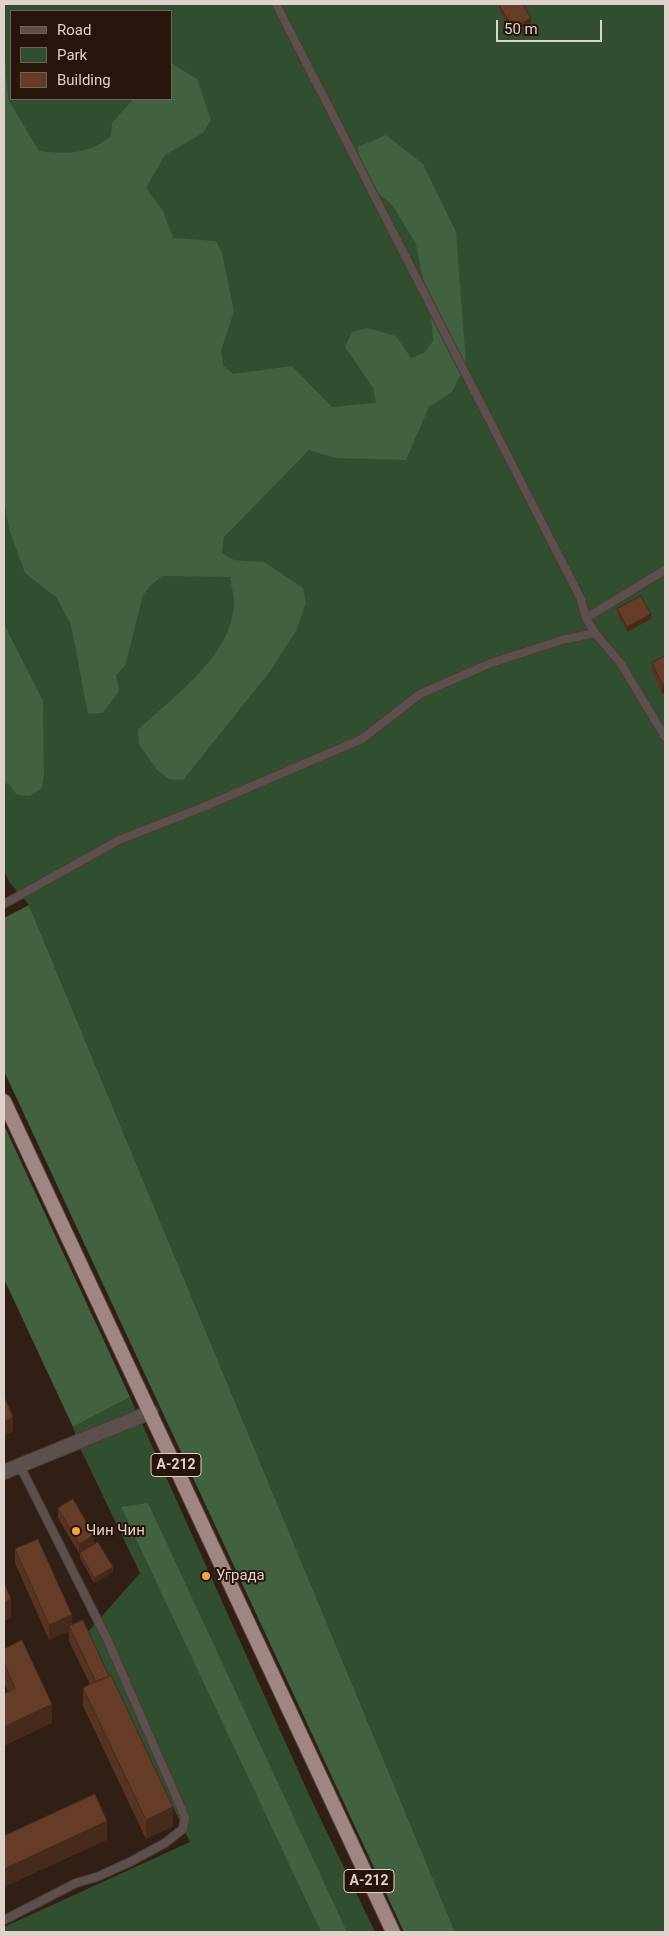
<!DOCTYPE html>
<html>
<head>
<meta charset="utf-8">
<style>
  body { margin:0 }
  #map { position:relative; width:669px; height:1936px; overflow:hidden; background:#311e15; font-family:Roboto,sans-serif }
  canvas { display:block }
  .frame { position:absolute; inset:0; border:5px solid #dfd2cb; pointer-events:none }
  .legend { position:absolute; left:10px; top:10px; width:162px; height:90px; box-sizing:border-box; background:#27150c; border:1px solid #716158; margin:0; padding:6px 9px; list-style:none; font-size:15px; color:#dfd2cb }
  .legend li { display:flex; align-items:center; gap:10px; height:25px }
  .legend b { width:25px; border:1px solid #716158 }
  .scale { position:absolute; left:496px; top:20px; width:106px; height:22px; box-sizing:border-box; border:2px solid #dfd2cb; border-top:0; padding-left:6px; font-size:15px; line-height:18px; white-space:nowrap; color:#dfd2cb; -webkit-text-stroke:4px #27150c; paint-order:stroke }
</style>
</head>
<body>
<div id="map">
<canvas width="669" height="1936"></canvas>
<div class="frame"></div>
<ul class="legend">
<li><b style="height:6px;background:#5c504f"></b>Road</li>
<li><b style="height:14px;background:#324e31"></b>Park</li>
<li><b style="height:14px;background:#653c28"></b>Building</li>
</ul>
<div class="scale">50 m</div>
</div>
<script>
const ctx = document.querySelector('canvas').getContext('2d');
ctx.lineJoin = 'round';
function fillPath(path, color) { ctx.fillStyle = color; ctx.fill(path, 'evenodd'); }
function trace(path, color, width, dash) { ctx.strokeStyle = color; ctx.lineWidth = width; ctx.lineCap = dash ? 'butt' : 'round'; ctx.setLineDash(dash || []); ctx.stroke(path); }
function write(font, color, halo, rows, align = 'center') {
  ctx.font = font + ' Roboto,sans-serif'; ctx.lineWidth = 4; ctx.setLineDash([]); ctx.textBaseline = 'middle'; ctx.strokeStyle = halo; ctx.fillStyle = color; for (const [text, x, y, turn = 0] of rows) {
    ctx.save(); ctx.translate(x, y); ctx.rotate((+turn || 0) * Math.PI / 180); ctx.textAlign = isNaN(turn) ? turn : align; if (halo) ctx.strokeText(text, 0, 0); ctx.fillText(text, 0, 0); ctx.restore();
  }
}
fillPath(new Path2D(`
  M4,4h661v1928h-210l-426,-1027 -20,-23 -5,-12zM11,11h160v88h-160z
  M130,1397l181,402 64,133h-371v-5l186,-85 -102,-210 52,-59 -61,-127 -6,-19z`), '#324e31');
fillPath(new Path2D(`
  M4,49l4,50 31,52c27,3 50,4 72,-15l1,-13 21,-24h38v-36l26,16 14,41 -8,13 -38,22 -19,33 17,23 10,27 43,3 6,12 12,58 -13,40 2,14 10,9 59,-8 40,41 44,-4 -3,-15 -28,-41 7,-15 15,-4 29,8 15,22 13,-5 9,-12 -1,-17 -16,-80 -23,-38 -33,-29 -2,-30 28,-12 37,29 33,68 10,132 -14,28 -23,15 -23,53 -71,-2 -26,-8 -85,87 -2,16 12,7 30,2 39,26 3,15 -10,28 -25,39 -88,110 -14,-1 -12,-9 -18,-26 -1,-14c35,-33 91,-72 96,-123 1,-9 -3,-21 -4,-30l-68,-1 -11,9 -8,10 -18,71 -9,9 3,16 -16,22 -15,1 -17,-89 -14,-27 -32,-25 -16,-44 -5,-29z
  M4,624l39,77 1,73 -2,14 -12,8 -13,-1 -8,-11 -5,-1z
  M29,905l426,1027h-51l-400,-861v-153z
  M4,1125l126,272 -57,30 -69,-148z
  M148,1503l199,429h-26l-200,-425z`), '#416140');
const service = new Path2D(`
  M586,618l79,-48
  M595,633l26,31 44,73
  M4,904l115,-64 82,-32 161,-69 58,-45 71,-31 71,-23 33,-7 -9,-15 -5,-19 -305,-595
  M4,1920l72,-37 21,-6 33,-15 35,-19 18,-14 2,-12 -77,-176 -88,-175`);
const minor = new Path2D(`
  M4,1472l147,-60`);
const trunk = new Path2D(`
  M4,1101l389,831`);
trace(service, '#4d3b32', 10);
trace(minor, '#4d3b32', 16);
trace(trunk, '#4d3b32', 16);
trace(service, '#5c504f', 8);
trace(minor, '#5c504f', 14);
trace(trunk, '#9f8682', 14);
fillPath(new Path2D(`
  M499,5l32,17 -18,11 -14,-23z
  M617,609l34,10 -24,13 -10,-18z
  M665,656v36l-3,2 -10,-22v-9z
  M58,1508l36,36 -15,9 -21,-35z
  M15,1549l57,76 101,201 -27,13 -63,-133v-18l7,-4 -21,-43v-10l-20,9 -34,-77z
  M80,1553l33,19 -19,11 -14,-25z
  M4,1649l48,74 -44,-31 -4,-10z`), '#573422');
fillPath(new Path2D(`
  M531,18v4l-18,11v-5z
  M651,614v5l-24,13v-5z
  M665,683v9l-3,2v-10z
  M13,1417v14l-9,5v-14z
  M94,1535v9l-15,9v-9z
  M113,1567v5l-19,11v-5z
  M11,1599v19l-7,3v-18z
  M72,1615v14l-3,-3v5l-20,9v-15z
  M52,1704v19l-48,23v-19z
  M173,1807v19l-27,13v-19z
  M107,1821v19l-103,47v-18z`), '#472a1c');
const building = new Path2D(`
  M502,4h21l8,14 -18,10 -14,-23z
  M641,596l10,18 -24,13 -10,-18z
  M665,656v27l-3,1 -10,-21z
  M4,1396l9,21 -9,5z
  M73,1499l21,36 -15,9 -21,-36z
  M38,1539l34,76 -23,10 -34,-76z
  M98,1542l15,25 -19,11 -14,-25z
  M4,1583l7,16 -7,4z
  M83,1620l26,56 -13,6 -27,-56z
  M22,1640l30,64 -48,23v-33l11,-6 -11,-25v-14z
  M111,1675l62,132 -27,13 -63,-132z
  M95,1794l12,27 -103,48v-33z`);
fillPath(building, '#653c28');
trace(building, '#472a1c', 1);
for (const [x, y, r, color] of [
  [76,1531,5,"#f4a444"],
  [206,1576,5,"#f4a444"]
]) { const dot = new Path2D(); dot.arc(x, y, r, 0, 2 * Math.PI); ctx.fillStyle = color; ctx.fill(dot); trace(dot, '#27150c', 2); }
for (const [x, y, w] of [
  [176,1465,50],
  [369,1881,50]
]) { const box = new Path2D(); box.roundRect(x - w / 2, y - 11.5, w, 23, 4); ctx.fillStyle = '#27150c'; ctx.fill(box); trace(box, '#dfd2cb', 1); }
write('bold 14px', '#dfd2cb', null, [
  ["А-212",176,1465],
  ["А-212",369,1881]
]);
write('15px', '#dfd2cb', '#27150c', [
  ["Чин Чин",86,1531],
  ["Уграда",216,1576]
], 'left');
</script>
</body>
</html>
